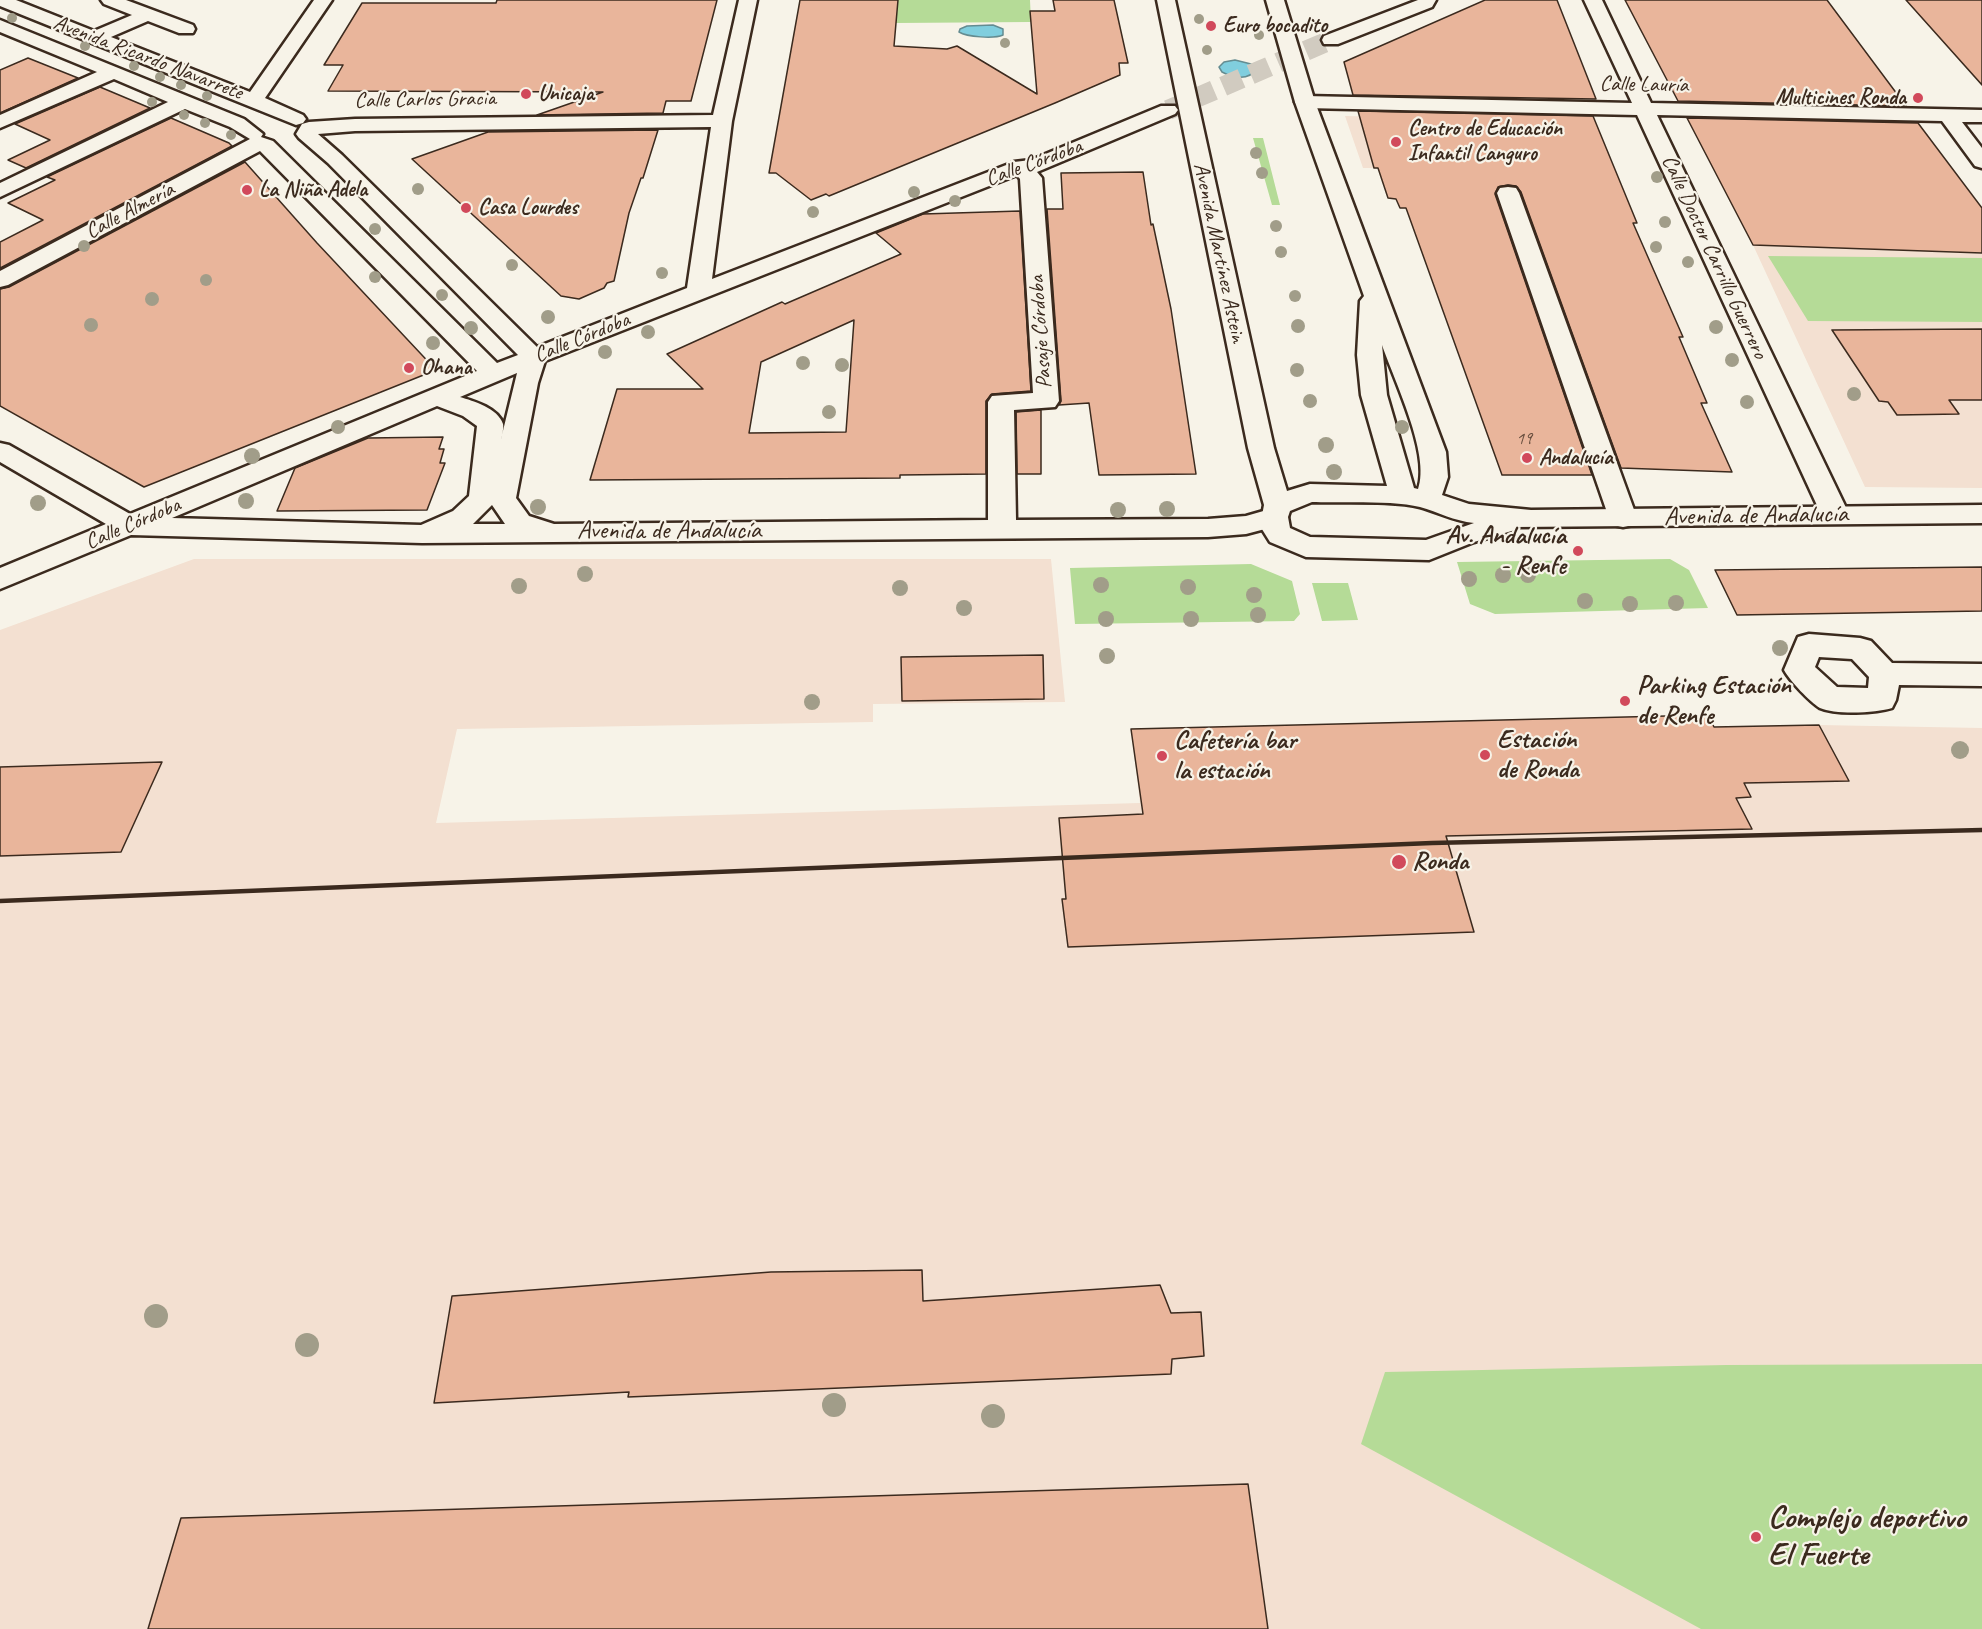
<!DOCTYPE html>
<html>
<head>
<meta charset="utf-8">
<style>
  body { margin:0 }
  canvas { display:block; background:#f7f3e8 }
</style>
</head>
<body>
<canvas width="1982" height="1629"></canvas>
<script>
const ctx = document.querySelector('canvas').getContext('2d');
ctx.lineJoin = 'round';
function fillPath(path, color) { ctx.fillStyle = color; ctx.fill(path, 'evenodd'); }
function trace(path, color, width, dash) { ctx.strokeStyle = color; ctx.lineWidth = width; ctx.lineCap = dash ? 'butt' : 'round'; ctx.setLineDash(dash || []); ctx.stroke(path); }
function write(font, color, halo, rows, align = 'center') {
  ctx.font = font + ' Caveat,sans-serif'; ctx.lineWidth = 4.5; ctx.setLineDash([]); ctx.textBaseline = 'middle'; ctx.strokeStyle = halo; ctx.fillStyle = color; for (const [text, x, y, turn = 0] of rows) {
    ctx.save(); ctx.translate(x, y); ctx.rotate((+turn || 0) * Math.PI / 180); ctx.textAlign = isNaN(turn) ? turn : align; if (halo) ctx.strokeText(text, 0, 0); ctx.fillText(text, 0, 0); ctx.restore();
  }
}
fillPath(new Path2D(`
  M1345,116l83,2 -39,50h-26z
  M1689,122l231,3 62,83v280l-117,-1 -112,-242z
  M194,559h857l14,143 -192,2v18l-416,7 -21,94 704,-20 -9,-74 577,-14 6,12 105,-2 163,3v901h-1982v-999z`), '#f3e0d1');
fillPath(new Path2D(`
  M898,0h132l1,22 -136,1z
  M1253,138h10l17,67h-8z
  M1768,256l214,2v64l-174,-1z
  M1670,559l19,11 19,38 -213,6 -25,-10 -13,-42z
  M1251,564l41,17 8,33 -6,7 -219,3 -5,-56z
  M1312,583h36l10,37 -36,1z
  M1982,1364v265h-281l-340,-185 24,-72 341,-7z`), '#b5db97');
const water = new Path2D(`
  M993,25l10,4v6c-9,4 -36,2 -44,-3l1,-3 7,-3z
  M1235,60l16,4 5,5c-7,12 -23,9 -34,3l-3,-5 5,-5z`);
fillPath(water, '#80cede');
trace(water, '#648c91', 1.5);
const building = new Path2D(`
  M497,0h220l-26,101h-25l-3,12 -126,2 66,-23 -275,-1 15,-26h-19l38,-62h134z
  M800,0h98l-4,46 53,3 10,-3 80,48 -7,-83h25l-2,-11h61l14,63h-9l1,12 -65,28 -226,93 -3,-2 -15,6 -35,-27h-7z
  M1485,0h72l39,99 -243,-4 -9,-33z
  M1625,0h202l79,106 -228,-5z
  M1906,0h76v85z
  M28,58l50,20 -78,35v-43z
  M100,87l50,21 -124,60 -18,-8 42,-20 -35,-16z
  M1358,111l235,5 44,107h-4l50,114h-4l28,66h-6l31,69 -111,-4 -100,-276 -5,-6 -8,-1 -10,2 -3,7 97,281h-90l-96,-267h-6l-4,-9 -8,-1 -10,-30h-4z
  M171,118l58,25 3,3 -232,122v-26l43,-22 -35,-17 47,-23 -8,-3z
  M1687,118l231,5 64,85v45l-229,-8z
  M658,130l-15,48h-2l-12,35 -15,68 -7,2 -3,5 -25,11 -18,-3 -149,-137 76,-27z
  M245,162l72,81 119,127 -292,117 -144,-81v-117l9,-2z
  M1143,172l8,53 2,-1 18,85 25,165 -97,1 -10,-72 -30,2 2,-4 -14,-192h16l-2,-36z
  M1020,211l11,180 -39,3 -6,7v73l-86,1v3l-310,2 27,-91h86l-36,-35 115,-52 3,2 116,-50 -25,-21 47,-19zM854,320l-8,112 -97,1 12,-71z
  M1982,329v71h-33l10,14 -62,1 -9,-13 -9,-1 -47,-71z
  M1041,410v64h-24l-1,-62z
  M443,437l-4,12h5l-4,14h5l-18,47 -150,1 18,-43 73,-30z
  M1982,567v44l-245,4 -22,-45z
  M1043,655l1,44 -142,2 -1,-44z
  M1708,715l6,12 105,-2 30,56 -105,2 7,14 -15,1 16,31 -306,7 28,96 -406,15 -6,-48h4l-7,-81 84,-4 -12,-85z
  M162,762l-41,90 -121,4v-89z
  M922,1270l1,31 237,-16 11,28 30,-1 3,44 -32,3 -1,15 -543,23 1,-5 -195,11 18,-107 319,-24z
  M1248,1484l20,145h-1120l33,-111z`);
fillPath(building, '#e9b59b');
trace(building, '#3b2a1e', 1.5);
trace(new Path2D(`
  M1168,110l163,-70`), '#d1cbc0', 20, [20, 10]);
const minor = new Path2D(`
  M0,0h16l78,31 38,-16 -28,-11 -3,-4h25l67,25 2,4 -2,4h-14l-31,-12 -37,16 139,55 64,-92h18l-67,98 38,17 3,4 -3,4 -7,2 -296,-119z
  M739,0h18l-25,121 -20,158 302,-117 17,-2 130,-54h14l3,4 -3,4 -138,58 5,6 17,223 -4,6 -41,3 2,110 192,-1 38,-3 28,-8 10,2 4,7 -4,7 -38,10 -38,3 -786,6 -291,-8 -131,54v-21l106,-44 -106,-62v-19l9,2 121,69 347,-143 -217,-220 -252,134 -8,2v-16l250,-132 -20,-12 -45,-18 -185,88v-14l168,-81 -54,-23 -114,49v-13l97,-43 -97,-40v-12l244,99 19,15 -2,3 12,4 224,222 21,-8 -190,-192 -29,-25 -3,-4 6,-10 7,-2 46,-3 358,-4zM711,127l-24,161 -150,59 -195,-192 -24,-21 37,-3zM1017,175l3,4 13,214 -41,3 -4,6v118l-434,4 -25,-8 -13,-18 22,-115 7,-22zM517,373l-16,66c1,-4 3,-11 2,-15 -5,-16 -30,-23 -43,-27zM437,406l26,10 14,10 -8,70 -16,15 -32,14 -249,-7zM492,505l13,19h-32z
  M1418,0h18l-4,7 -94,37h-14l-2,-4 2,-4z
  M1584,0h18l49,103 331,7v12h-20l20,26v20l-7,-2 -33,-45 -285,-6 192,399 -4,7 -10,2 -10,-2 -4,-7 -184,-399 -332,-7 -7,-2 -3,-4 3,-4 7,-2 327,7z
  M1508,187l8,1 3,5 118,325 -4,7 -10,2 -10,-2 -4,-7 -112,-325 3,-5z
  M1809,634l51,4 11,3 21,22 90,1v22l-83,-1 -3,15 -4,8c-15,5 -57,7 -72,0 -10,-6 -30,-27 -36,-38l14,-33zM1819,657l33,2 17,18 -1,11 -31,-1 -22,-20z`);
const major = new Path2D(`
  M1157,0h18l99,448 13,43 23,-7 77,2 -26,-91 -4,-40 3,-54 4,-5 -69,-194 -29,-102h18l31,102 131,350 2,25 -6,18 27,9 62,6 451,-5v18l-466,4 -1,3 -41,12 -45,18 -123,-3 -36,-15 -10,-16 4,-21 -16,-57zM1382,345c12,35 49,110 36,144l-4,-1 -27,-93zM1312,502c30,1 82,-2 108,5 18,5 34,14 54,16l-48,17 -116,-3 -20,-9 -2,-11 2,-6z`);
trace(minor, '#3b2a1e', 5);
trace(major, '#3b2a1e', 5);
fillPath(minor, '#f7f3e8');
fillPath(major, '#f7f3e8');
trace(new Path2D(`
  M0,901l1432,-58 550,-13`), '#3b2a1e', 4.5);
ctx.fillStyle = '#a19d89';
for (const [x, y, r] of [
  [12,18,5],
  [1199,19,5],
  [1259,35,5],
  [1005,43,5],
  [85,46,5],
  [1207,50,5],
  [134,66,5],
  [160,77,5],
  [181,85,5],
  [207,96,5],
  [152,102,5],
  [184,115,5],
  [205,123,5],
  [231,135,5],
  [1256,153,6],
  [1262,173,6],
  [1657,177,6],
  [418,189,6],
  [914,192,6],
  [955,201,6],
  [813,212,6],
  [1665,222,6],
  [1276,226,6],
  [375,229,6],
  [84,246,6],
  [1656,247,6],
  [1281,252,6],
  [1688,262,6],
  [512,265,6],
  [662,273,6],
  [375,277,6],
  [206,280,6],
  [442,295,6],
  [1295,296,6],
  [152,299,7],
  [548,317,7],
  [91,325,7],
  [1298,326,7],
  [1716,327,7],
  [471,328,7],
  [648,332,7],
  [433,343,7],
  [605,352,7],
  [1732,360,7],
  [803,363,7],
  [842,365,7],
  [1297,370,7],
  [1854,394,7],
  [1310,401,7],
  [1747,402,7],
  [829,412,7],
  [338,427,7],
  [1402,427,7],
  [1326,445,8],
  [252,456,8],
  [1334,472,8],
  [246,501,8],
  [38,503,8],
  [538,507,8],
  [1167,509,8],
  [1118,510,8],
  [585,574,8],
  [1503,575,8],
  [1528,575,8],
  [1469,579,8],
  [1101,585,8],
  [519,586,8],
  [1188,587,8],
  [900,588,8],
  [1254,595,8],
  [1585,601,8],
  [1676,603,8],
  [1630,604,8],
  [964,608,8],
  [1258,615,8],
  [1106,619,8],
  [1191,619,8],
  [1780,648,8],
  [1107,656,8],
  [812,702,8],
  [1960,750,9],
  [156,1316,12],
  [307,1345,12],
  [834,1405,12],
  [993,1416,12]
]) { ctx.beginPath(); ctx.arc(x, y, r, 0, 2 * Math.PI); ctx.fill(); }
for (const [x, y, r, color] of [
  [1211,26,6,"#d1495b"],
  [526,94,6,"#d1495b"],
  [1918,98,6,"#d1495b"],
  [1396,142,6,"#d1495b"],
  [247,190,6,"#d1495b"],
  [466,208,6,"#d1495b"],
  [409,368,6,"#d1495b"],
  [1527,458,6,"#d1495b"],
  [1578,551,6,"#d1495b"],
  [1625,701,6,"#d1495b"],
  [1485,755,6,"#d1495b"],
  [1162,756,6,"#d1495b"],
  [1399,862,8,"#d1495b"],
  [1756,1537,6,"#d1495b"]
]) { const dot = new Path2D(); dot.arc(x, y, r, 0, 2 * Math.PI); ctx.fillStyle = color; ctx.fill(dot); trace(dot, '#f7f3e8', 2); }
write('18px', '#664d3d', null, [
  ["19",1524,439]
]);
write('bold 22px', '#3b2a1e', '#f7f3e8', [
  ["Euro bocadito",1223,26],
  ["Unicaja",538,94],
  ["Multicines Ronda",1906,98,"right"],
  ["Centro de Educación",1408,129],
  ["Infantil Canguro",1408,154],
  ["La Niña Adela",259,190],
  ["Casa Lourdes",478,208],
  ["Ohana",421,368],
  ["Andalucía",1539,458]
], 'left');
write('22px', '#3b2a1e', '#f7f3e8', [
  ["Avenida Ricardo Navarrete",148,58,21],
  ["Calle Lauría",1644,85,1],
  ["Calle Carlos Gracia",425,100,-1],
  ["Calle Córdoba",1034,163,-20],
  ["Calle Almería",130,211,-28],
  ["Avenida Martínez Astein",1219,253,78],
  ["Calle Doctor Carrillo Guerrero",1714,257,65],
  ["Pasaje Córdoba",1041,332,-94],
  ["Calle Córdoba",582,338,-22],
  ["Calle Córdoba",133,524,-23]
]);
write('26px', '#3b2a1e', '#f7f3e8', [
  ["Avenida de Andalucía",1756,516,-1],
  ["Avenida de Andalucía",669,531]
]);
write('bold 26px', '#3b2a1e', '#f7f3e8', [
  ["Av. Andalucía",1566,536,"right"],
  ["- Renfe",1566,566,"right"],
  ["Parking Estación",1637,686],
  ["de Renfe",1637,716],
  ["Estación",1497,740],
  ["de Ronda",1497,770],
  ["Cafetería bar",1174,741],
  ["la estación",1174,771],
  ["Ronda",1412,862]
], 'left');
write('bold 32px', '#3b2a1e', '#f7f3e8', [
  ["Complejo deportivo",1768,1519],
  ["El Fuerte",1768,1556]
], 'left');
</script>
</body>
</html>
